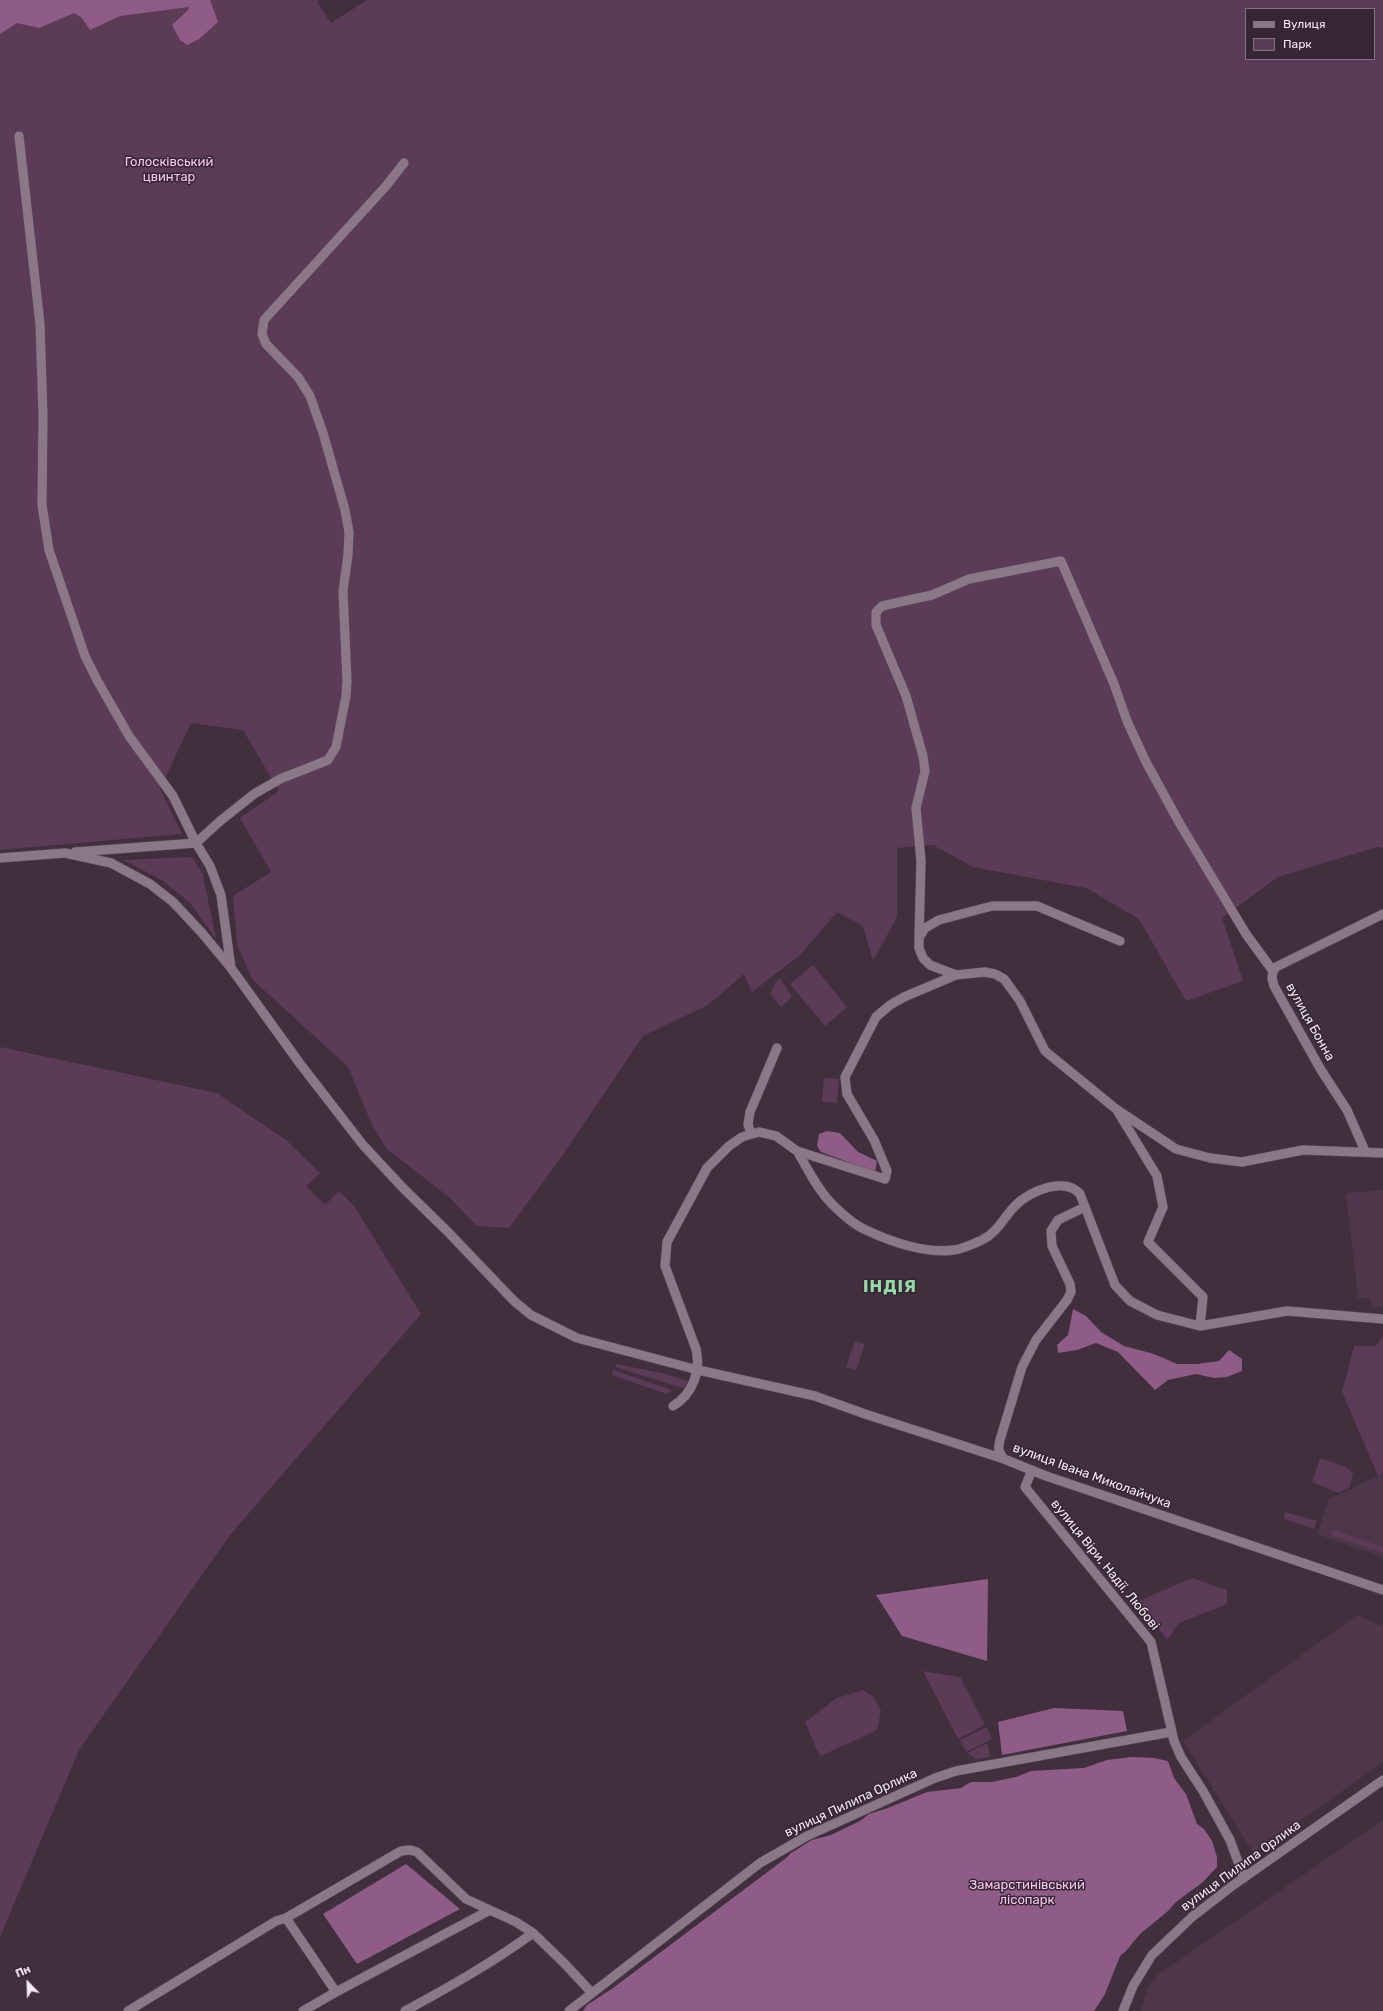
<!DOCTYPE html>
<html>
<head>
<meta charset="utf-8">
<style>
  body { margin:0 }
  #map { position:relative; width:1383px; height:2011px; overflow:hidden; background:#412f3e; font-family:Rubik,sans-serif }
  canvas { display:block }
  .legend { position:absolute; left:1245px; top:8px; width:130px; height:52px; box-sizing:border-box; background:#362534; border:1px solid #827380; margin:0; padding:5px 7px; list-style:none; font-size:12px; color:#f5e9f3 }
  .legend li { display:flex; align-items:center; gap:8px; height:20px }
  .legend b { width:20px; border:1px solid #827380 }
  .north { position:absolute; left:8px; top:1963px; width:40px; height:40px; -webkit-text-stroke:3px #362534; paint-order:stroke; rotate:337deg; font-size:11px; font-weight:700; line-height:16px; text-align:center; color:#f5e9f3 }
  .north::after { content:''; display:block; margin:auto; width:14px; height:18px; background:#f5e9f3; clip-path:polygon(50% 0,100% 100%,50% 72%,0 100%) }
</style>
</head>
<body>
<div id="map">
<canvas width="1383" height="2011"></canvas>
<ul class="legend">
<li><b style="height:5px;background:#8b7788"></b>Вулиця</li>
<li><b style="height:11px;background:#5b3b56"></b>Парк</li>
</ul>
<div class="north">Пн</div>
</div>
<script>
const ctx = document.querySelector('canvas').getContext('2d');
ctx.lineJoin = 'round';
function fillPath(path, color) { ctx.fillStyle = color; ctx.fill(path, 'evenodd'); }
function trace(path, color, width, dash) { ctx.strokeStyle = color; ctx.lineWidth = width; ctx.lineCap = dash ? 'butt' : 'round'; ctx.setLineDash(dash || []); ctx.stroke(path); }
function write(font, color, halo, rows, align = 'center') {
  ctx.font = font + ' Rubik,sans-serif'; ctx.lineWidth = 3; ctx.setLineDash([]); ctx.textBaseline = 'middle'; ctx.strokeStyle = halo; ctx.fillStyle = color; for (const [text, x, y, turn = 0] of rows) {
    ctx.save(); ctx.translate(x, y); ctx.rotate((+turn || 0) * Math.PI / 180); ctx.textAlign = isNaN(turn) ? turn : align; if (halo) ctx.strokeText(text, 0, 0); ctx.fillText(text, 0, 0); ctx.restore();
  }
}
fillPath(new Path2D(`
  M1383,1190v117l-11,1 -2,-10h-12l-12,-105z
  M1383,1474v83l-66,-23 12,-35z
  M1357,1615l26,11v136l-129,92 -71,-113z
  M1383,1820v191h-242l6,-22 12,-15z`), '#4e374b');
fillPath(new Path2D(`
  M0,0h319l-2,2 14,21 36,-23h1016v848l-6,-1 -99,30 -56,41 21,63 -57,20 -47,-82 -53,-31 -113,-21 -40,-22 -36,3v69l-24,44 -10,-35 -26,-14 -37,43 -48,37 -8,-18 -36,31 -65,31 -83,123 -51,69 -32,-2 -27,-28 -63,-49 -15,-24 -24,-58 -95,-87 -16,-35 -4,-49 38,-24 -31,-54 39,-27 -36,-61 -52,-7 -31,66 22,45 -182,16zM1246,9h128v50h-128z
  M192,857l11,18 13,64 -26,-36 -28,-23 -39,-20z
  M813,965l34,42 -22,19 -35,-42z
  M780,978l12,19 -11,10 -11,-13 6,-12z
  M0,1047l217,46 69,47 34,33 -14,13 19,19 14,-14 15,15 67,108 -191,221 -151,215 -79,187z
  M824,1078l15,1 -2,24 -15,-1z
  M1383,1336v138l-5,2 -36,-84 12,-46h22z
  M855,1341l10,3 -9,26 -10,-3z
  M616,1364l46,9 29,9 -5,7 -71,-22z
  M613,1370l59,20 -5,4 -55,-19z
  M1320,1458l26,9 7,6 -4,15 -10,5 -27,-11z
  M1285,1512l32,9 -3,8 -30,-10z
  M1332,1529l51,18v6l-52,-18z
  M1192,1578l35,12v14l-48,19 -12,17 -28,-39z
  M923,1671l37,6 25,48 -27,14z
  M863,1690l11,7 7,14 -4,19 -56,26 -5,-8 -11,-26 32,-24z
  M987,1727l5,12 -26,13 -6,-12z
  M987,1743l4,14 -15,2 -9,-6z`), '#5b3b56');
fillPath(new Path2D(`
  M0,0h210l8,22 -19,17 -12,6 -7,-5 -8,-15 16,-15 1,-3 -69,9 -30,14 -8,-12 -8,-5 -35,15 -22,-5 -17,11z
  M827,1131l13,2 18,19 19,9 -2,11 -54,-20 -4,-6 2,-12z
  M1073,1309l13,7 15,16 23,14 30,8 23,10h20l22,-3 10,-11 13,9v12l-15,6 -13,1 -18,-4 -28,6 -13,10 -37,-38 -22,-9 -19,7 -19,3 -1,-8 11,-10z
  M988,1579l-1,82 -85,-25 -26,-41z
  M1054,1708l69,3 4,20 -125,24 -4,-33z
  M1132,1757l22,1 14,3 6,17 12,16 11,30 7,5 8,12 5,16v10l-14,15 -27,20 -8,9 -28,23 -14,17 -6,5 -15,38 -11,17h-511l4,-6 26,-17 173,-130 5,-5 21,-13 19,-5 29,-14 9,-7 19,-6 39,-16 34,-4 10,-6h21l24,-5 15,-6 53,-3 23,-8z
  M406,1864l54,45 -103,55 -34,-50z`), '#8f5c88');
const minor = new Path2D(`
  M19,136l21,188 3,91 -1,90 7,45 36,106 12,24 32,56 44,60 23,47 23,-21 35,-28 26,-15 48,-19 8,-13 10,-51 1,-15 -4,-90 5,-36 1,-23 -4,-22 -22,-77 -13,-37 -12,-19 -32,-33 -4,-10 2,-14 122,-134 18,-23
  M75,852l121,-9 14,23 11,29 10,73
  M0,858l65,-5 46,10 39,21 23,18 29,31 29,35 70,97 62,80 40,43 45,44 66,69 17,14 46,23 121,32 117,26 50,18 139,45
  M919,938l2,-77 -5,-53 9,-37 -2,-15 -17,-60 -30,-71v-13l6,-6 13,-3 37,-8 37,-16 92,-18 53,123 13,37 19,41 34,62 66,110 27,37
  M956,975l-26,-10 -7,-7 -4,-10v-10l6,-10 14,-8 53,-14h45l83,35
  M1118,1112l39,64 6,31 -15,35 55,55 -3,29
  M751,1134l-3,-10 2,-12 27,-64
  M797,1151c11,18 20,38 35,53 9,9 22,21 34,26 25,12 60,24 88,20 9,-1 19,-6 28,-10 16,-8 21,-22 33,-34 14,-15 50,-30 65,-12l35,91 15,16 27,14 43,11 87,-15 96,8
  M1365,1151l-18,-41 -26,-40 -47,-84 -2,-8 1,-7 3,-4 107,-53
  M1085,1207l-27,13 -7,11 1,15 18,38 1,8 -4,8 -31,40 -14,27 -22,73c-2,8 -2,12 4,19l42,17 337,114
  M673,1406c20,-12 28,-35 23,-57l-31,-83 2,-24 40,-74 22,-22 13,-9 17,-5 17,4 21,15 88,28 2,-8 -13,-31 -27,-46 -2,-17 31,-60 14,-12 14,-8 52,-22 29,-3 10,2 9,5 6,8 10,14 25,50 71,58 60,40 34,9 32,4 61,-12 80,3
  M1032,1470l-7,17 126,155 23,99 7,16 22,34 27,49 14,38
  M286,1918l50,74
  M128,2011l148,-90 10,-3 115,-67 9,-1 7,2 49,47 50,23 17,11 31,30 28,30
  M303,2011l33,-19 154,-82
  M405,2011c44,-24 87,-48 128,-78
  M569,2011l191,-148 47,-27 128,-58 21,-7 215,-39
  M1123,2011l10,-25 19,-31 40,-38 40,-31 151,-106`);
trace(minor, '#5d4e5b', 10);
trace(minor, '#8b7788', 9);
write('13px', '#f9caf2', '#362534', [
  ["Голосківський",169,162],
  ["цвинтар",169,177],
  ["Замарстинівський",1027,1885],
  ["лісопарк",1027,1900]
]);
write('13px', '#f5e9f3', '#362534', [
  ["вулиця Бонна",1310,1022,61],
  ["вулиця Івана Миколайчука",1092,1476,20],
  ["вулиця Віри, Надії, Любові",1105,1565,51],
  ["вулиця Пилипа Орлика",851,1803,-25],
  ["вулиця Пилипа Орлика",1241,1866,-36]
]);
ctx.letterSpacing = '1px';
write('bold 17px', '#95daa6', '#362534', [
  ["ІНДІЯ",890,1287]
]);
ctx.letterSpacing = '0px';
</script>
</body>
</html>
